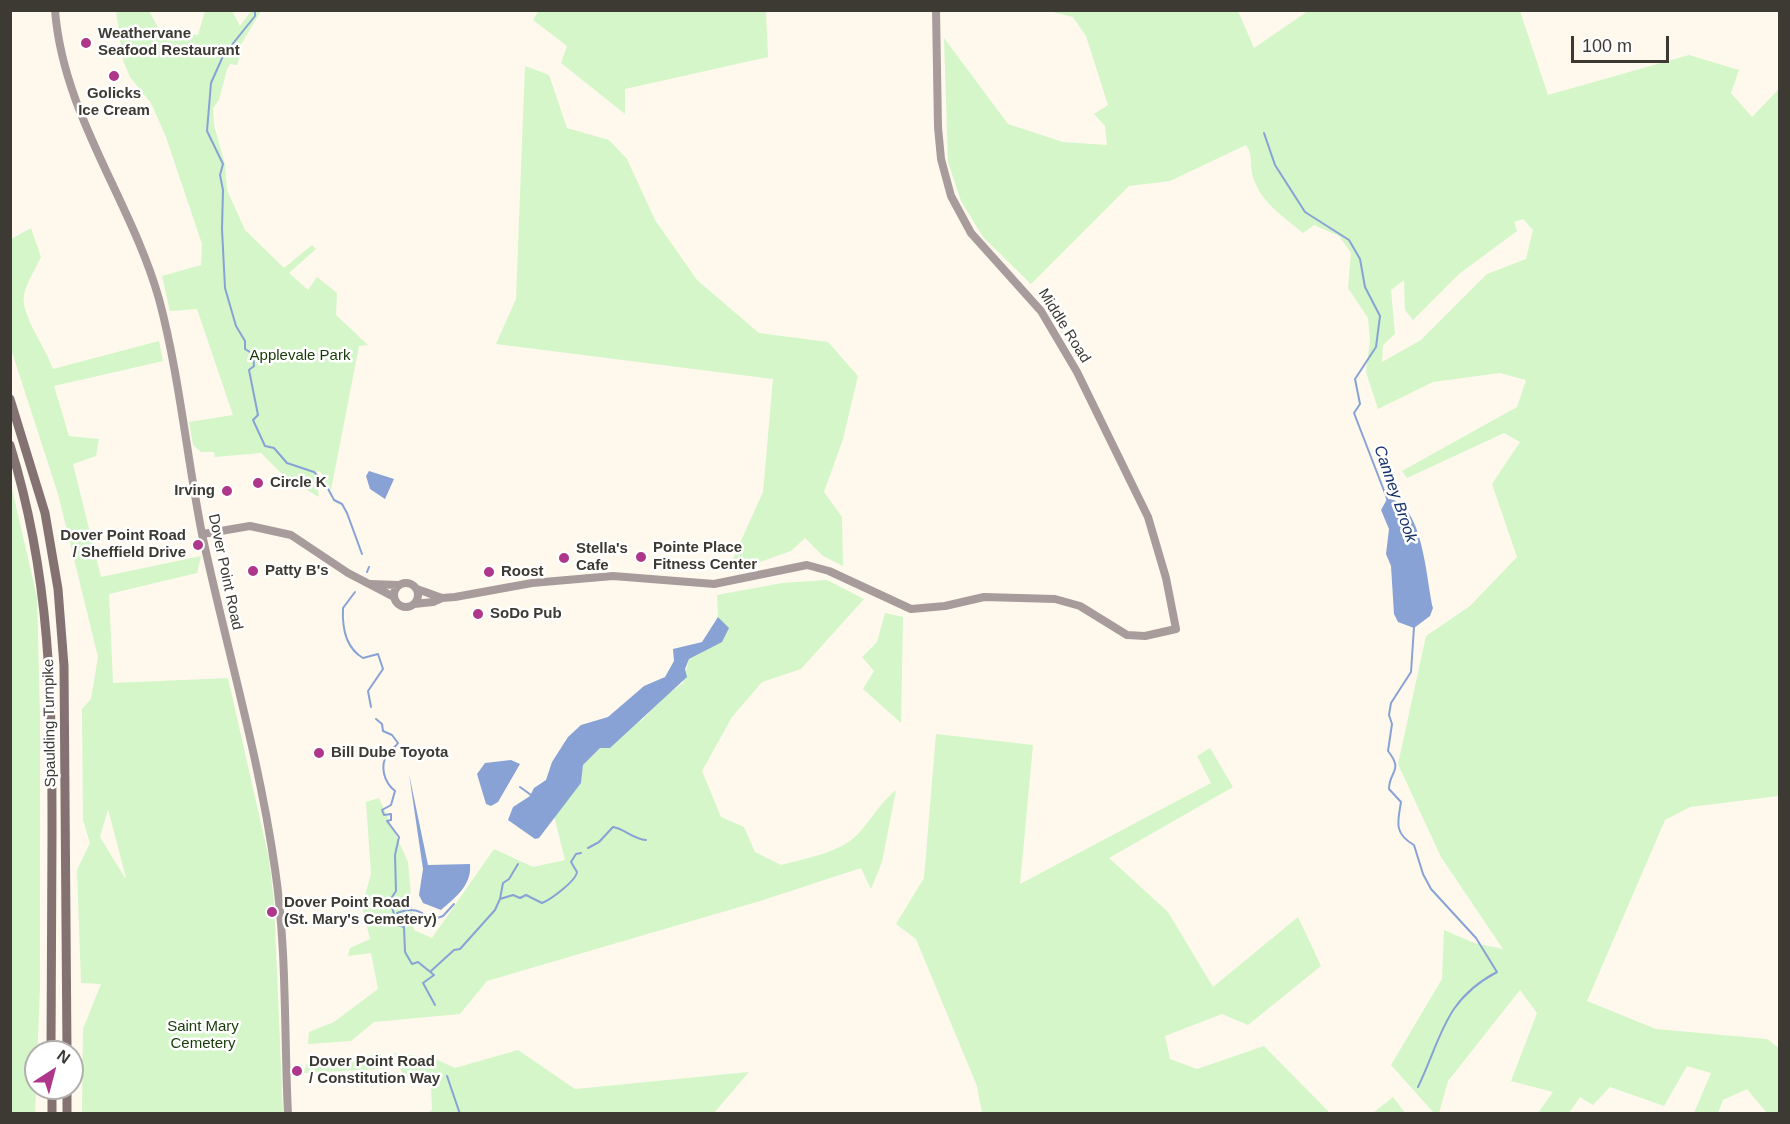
<!DOCTYPE html>
<html>
<head>
<meta charset="utf-8">
<style>
  body { margin:0 }
  #map { position:relative; width:1790px; height:1124px; overflow:hidden; background:#fef9ec; font-family:Helvetica,sans-serif }
  canvas { display:block }
  .frame { position:absolute; inset:0; border:12px solid #3d3a34; pointer-events:none }
  .north { position:absolute; left:24px; top:1040px; width:60px; height:60px; box-sizing:border-box; background:#fff; border:2px solid #b1b0ae; border-radius:50%; rotate:36deg; font-size:16px; font-weight:700; line-height:24px; text-align:center; color:#3d3a34 }
  .north::after { content:''; display:block; margin:auto; width:21px; height:27px; background:#ae368b; clip-path:polygon(50% 0,100% 100%,50% 72%,0 100%) }
  .scale { position:absolute; left:1571px; top:36px; width:98px; height:27px; box-sizing:border-box; border:3px solid #3d3a34; border-top:0; padding-left:8px; font-size:18px; line-height:21px; white-space:nowrap; color:#3d3a34; -webkit-text-stroke:4px #fff; paint-order:stroke }
</style>
</head>
<body>
<div id="map">
<canvas width="1790" height="1124"></canvas>
<div class="frame"></div>
<div class="north">N</div>
<div class="scale">100 m</div>
</div>
<script>
const ctx = document.querySelector('canvas').getContext('2d');
ctx.lineJoin = 'round';
function fillPath(path, color) { ctx.fillStyle = color; ctx.fill(path, 'evenodd'); }
function trace(path, color, width, dash) { ctx.strokeStyle = color; ctx.lineWidth = width; ctx.lineCap = dash ? 'butt' : 'round'; ctx.setLineDash(dash || []); ctx.stroke(path); }
function write(font, color, halo, rows, align = 'center') {
  ctx.font = font + ' Helvetica,sans-serif'; ctx.lineWidth = 5; ctx.setLineDash([]); ctx.textBaseline = 'middle'; ctx.strokeStyle = halo; ctx.fillStyle = color; for (const [text, x, y, turn = 0] of rows) {
    ctx.save(); ctx.translate(x, y); ctx.rotate((+turn || 0) * Math.PI / 180); ctx.textAlign = isNaN(turn) ? turn : align; if (halo) ctx.strokeText(text, 0, 0); ctx.fillText(text, 0, 0); ctx.restore();
  }
}
fillPath(new Path2D(`
  M539,10l227,1 2,46 -143,32v25l-64,-51 6,-17 -34,-26z
  M116,11h33l11,20 38,4 7,-24h27l8,15 11,-15h10l-24,40 3,5 -3,9 -7,-1 -3,5 -8,31 -6,8 1,17 11,39 2,26 18,40 39,38 28,-23 4,4 -27,24 19,17 9,-13 20,16 -1,22 32,30 -9,1 -28,144 -11,-19 -5,1 4,25 -33,-19 -25,-25 -46,4 -1,-5h-13l-8,-7 -4,-23 44,-7 -36,-106 -27,2 -8,-35 39,-11 1,-21 -36,-107 -15,-34 -21,-26 -7,-17z
  M1028,11v-1l210,1 16,37 54,-37h212l28,84 141,-40 50,15 -8,23 21,24 27,-28v707l-89,11 -25,13 -78,181 69,28 111,10 12,9v65h-12l-20,-24 -24,11 -5,13h-24l17,-40 -24,-7 -23,40 -54,-19 -17,18 -13,-8 -11,16h-31l15,-21 -42,-11 26,-68 -17,-23 -72,91 -9,32h-5l-43,-48 51,-86 2,-49 30,13 29,6 -62,-92 -43,-93 28,-128 44,-30 47,-49 -25,-73 28,-42 -16,-9 -97,45 -5,-7 115,-64 9,-27 -26,-7 -67,9 -55,27 -12,-37 4,-31 -2,-23 -20,-30 3,-35 -12,-17 -25,-11 -11,8c-21,-18 -41,-29 -50,-56 -4,-12 1,-21 -7,-32l-76,36 -41,5 -98,98 -48,-47 -22,-36 -13,-39 -4,-124 64,86 55,18 44,3 -2,-19 -11,-12 14,-9 -22,-69 -13,-19 -24,-6zM1523,219l10,11 -7,29 -39,15 -66,66 -39,22 1,-17 12,-11 -4,-44 13,-10 1,30 8,10 46,-46 58,-43 -3,-9z
  M525,66l24,9 18,53 42,12 18,19 28,61 42,60 62,53 69,9 30,34 -15,63 -19,53 18,25 1,49 -20,-10 -18,-18 -14,13 -59,21 -1,-9 32,-71 10,-113 -277,-35 20,-45z
  M31,228l10,29c-5,11 -15,26 -17,38 -4,19 22,53 29,74l106,-28 4,20 -109,25 15,50 30,3 -3,17 -23,8 28,113 100,-21 -4,17 -88,21 4,89 115,-5 41,181 5,43 9,211h-201l1,-84 18,-45 -20,-1 -4,-113 13,-27 -7,-23 -1,-111 9,-10 7,-42 -40,-163 -47,-145v-110zM108,809l18,69h-1l-25,-41z
  M10,480l27,117 3,120v270l-5,127 -25,-1z
  M827,580l37,19 -63,70 -39,13 -30,35 -30,54 19,46 23,10 11,25 26,13c25,-7 60,-12 78,-32 13,-15 22,-31 37,-43l-14,72 -11,27 -10,-21 -101,33 -273,80 -27,33 -86,8 -23,19 -43,3 1,-12 25,-10 44,-33 -7,-36 -23,3 2,-8 20,-9 -8,-33 9,-32 -5,-72 13,-4 29,64 6,68 18,8 62,-89 39,18 32,-7 -11,-44 27,-33 2,-18 17,-17h10l20,-21 12,-7 23,-24 18,-13 6,-24 12,-6 27,-25 -10,-11 -1,-22 65,-12z
  M885,613l18,4 -2,106 -38,-34 11,-18 -12,-14 15,-15z
  M936,734l97,11 -13,139 191,-101 -14,-27 13,-8 23,39 -124,71 59,54 45,75 85,-70 23,49 -73,59 -26,-11 -57,22 5,23 27,10 67,-23 66,67h-348l-5,-27 -61,-147 -20,-15 28,-46z
  M518,1050l57,39 174,-17 -35,41h-287l5,-3 -1,-24 -28,-11 -9,-22 39,5 22,10z
  M381,1054v15l-77,4 2,-9z
  M1393,1097l12,16h-32z`), '#d4f6c9');
fillPath(new Path2D(`
  M369,471l25,8 -9,20 -15,-10 -4,-13z
  M1387,499c36,1 39,80 46,109l-3,8 -16,12 -16,-6 -4,-8 -3,-48 -5,-12 3,-25 -8,-19z
  M718,617l11,11 -7,14 -33,17 -4,10 2,8 -77,71h-10l-17,17 -2,18 -42,55 -4,1 -27,-19 5,-13 17,-11 4,-8 12,-8 6,-18 16,-25 13,-12 27,-8 36,-31 21,-9 9,-16 -1,-12 29,-7z
  M511,760l9,4 -22,38 -7,4 -5,-2 -9,-30 8,-11z
  M409,774l19,91 42,-1c2,21 -14,33 -29,46l-18,-7 -4,-8 4,-26z`), '#88a2d5');
trace(new Path2D(`
  M255,10v6l-32,40 -12,27 -4,48 16,33 -3,11 3,15 -1,39 3,59 11,38 9,15v8l8,5 1,12 -5,4 9,45 -5,5 12,26 9,2 13,15 27,9 11,11 9,17 8,4 5,9 15,41
  M1264,133l11,32 30,47 44,28 11,19 5,28 15,29 -4,31 -21,32 5,25 -6,9 34,88
  M367,572l2,-5
  M355,592l-12,16c-1,19 3,40 20,50l15,-4 5,15 -15,22 3,16
  M1414,627l-3,45 -20,31 -2,12 3,9 -4,27c16,20 1,20 1,38l12,13c-3,19 -8,31 13,43l9,29 8,15 45,49 21,34c-53,28 -55,65 -79,115
  M376,719l6,5 1,7 9,4 6,8c-3,5 -7,6 -10,10 -9,13 -4,29 7,38l-4,14 -9,5 2,5 7,-1v6l-4,1 12,16 -4,18 1,36 -6,9 7,25 7,2 1,25 7,12 6,-2 16,13 -11,8 12,22
  M520,787l11,8
  M588,848l11,-6 14,-15c12,2 20,12 33,13
  M500,899l3,-16 6,-4 9,-15
  M397,913c13,-5 25,-5 32,8l14,-5 11,-12
  M431,971l23,-21 6,-1 35,-39 5,-11 13,-4 7,3 6,-3 16,8c8,-3 34,-22 35,-31l-6,-10 5,-8 5,-1
  M447,1076l13,38`), '#88a2d5', 2);
trace(new Path2D(`
  M55,10c8,105 76,190 104,289 20,74 28,159 43,235 24,112 57,222 73,335 12,80 9,164 13,245
  M203,534l47,-8 41,9 57,38 46,24
  M394 595a12 12 0 1 1 24 0a12 12 0 1 1-24 0Z
  M370,584l28,1
  M417,589l25,9 13,-1 77,-14 81,-7 101,8 93,-19 22,6 82,38 34,-3 39,-9 71,2 25,7 47,29 18,1 31,-7 -10,-51 -18,-61 -71,-145 -36,-61 -70,-78 -20,-37 -10,-37 -3,-32 -2,-117
  M414,604l19,-2 9,-4`), '#a89b9c', 8);
trace(new Path2D(`
  M10,399l35,114 13,76 6,77 3,386
  M10,445c41,132 42,252 42,388 -1,73 -1,146 -1,219
  M52,1088v26
  M67,1088v26`), '#847273', 9);
for (const [x, y, r, color] of [
  [86,43,6,"#ae368b"],
  [114,76,6,"#ae368b"],
  [258,483,6,"#ae368b"],
  [227,491,6,"#ae368b"],
  [198,545,6,"#ae368b"],
  [641,557,6,"#ae368b"],
  [564,558,6,"#ae368b"],
  [253,571,6,"#ae368b"],
  [489,572,6,"#ae368b"],
  [478,614,6,"#ae368b"],
  [319,753,6,"#ae368b"],
  [272,912,6,"#ae368b"],
  [297,1071,6,"#ae368b"]
]) { const dot = new Path2D(); dot.arc(x, y, r, 0, 2 * Math.PI); ctx.fillStyle = color; ctx.fill(dot); trace(dot, '#fff', 2); }
write('bold 15px', '#3d3a34', '#fff', [
  ["Weathervane",98,34],
  ["Seafood Restaurant",98,51],
  ["Golicks",114,94,"center"],
  ["Ice Cream",114,111,"center"],
  ["Circle K",270,483],
  ["Irving",215,491,"right"],
  ["Dover Point Road",186,536,"right"],
  ["/ Sheffield Drive",186,553,"right"],
  ["Pointe Place",653,548],
  ["Fitness Center",653,565],
  ["Stella's",576,549],
  ["Cafe",576,566],
  ["Patty B's",265,571],
  ["Roost",501,572],
  ["SoDo Pub",490,614],
  ["Bill Dube Toyota",331,753],
  ["Dover Point Road",284,903],
  ["(St. Mary's Cemetery)",284,920],
  ["Dover Point Road",309,1062],
  ["/ Constitution Way",309,1079]
], 'left');
write('15px', '#3d3a34', '#fff', [
  ["Middle Road",1064,326,58],
  ["Dover Point Road",225,572,78],
  ["Spaulding Turnpike",50,723,-91]
]);
write('15px', '#173b06', '#fff', [
  ["Applevale Park",300,356],
  ["Saint Mary",203,1027],
  ["Cemetery",203,1044]
]);
write('italic 16px', '#17326e', '#fff', [
  ["Canney Brook",1395,494,71]
]);
</script>
</body>
</html>
